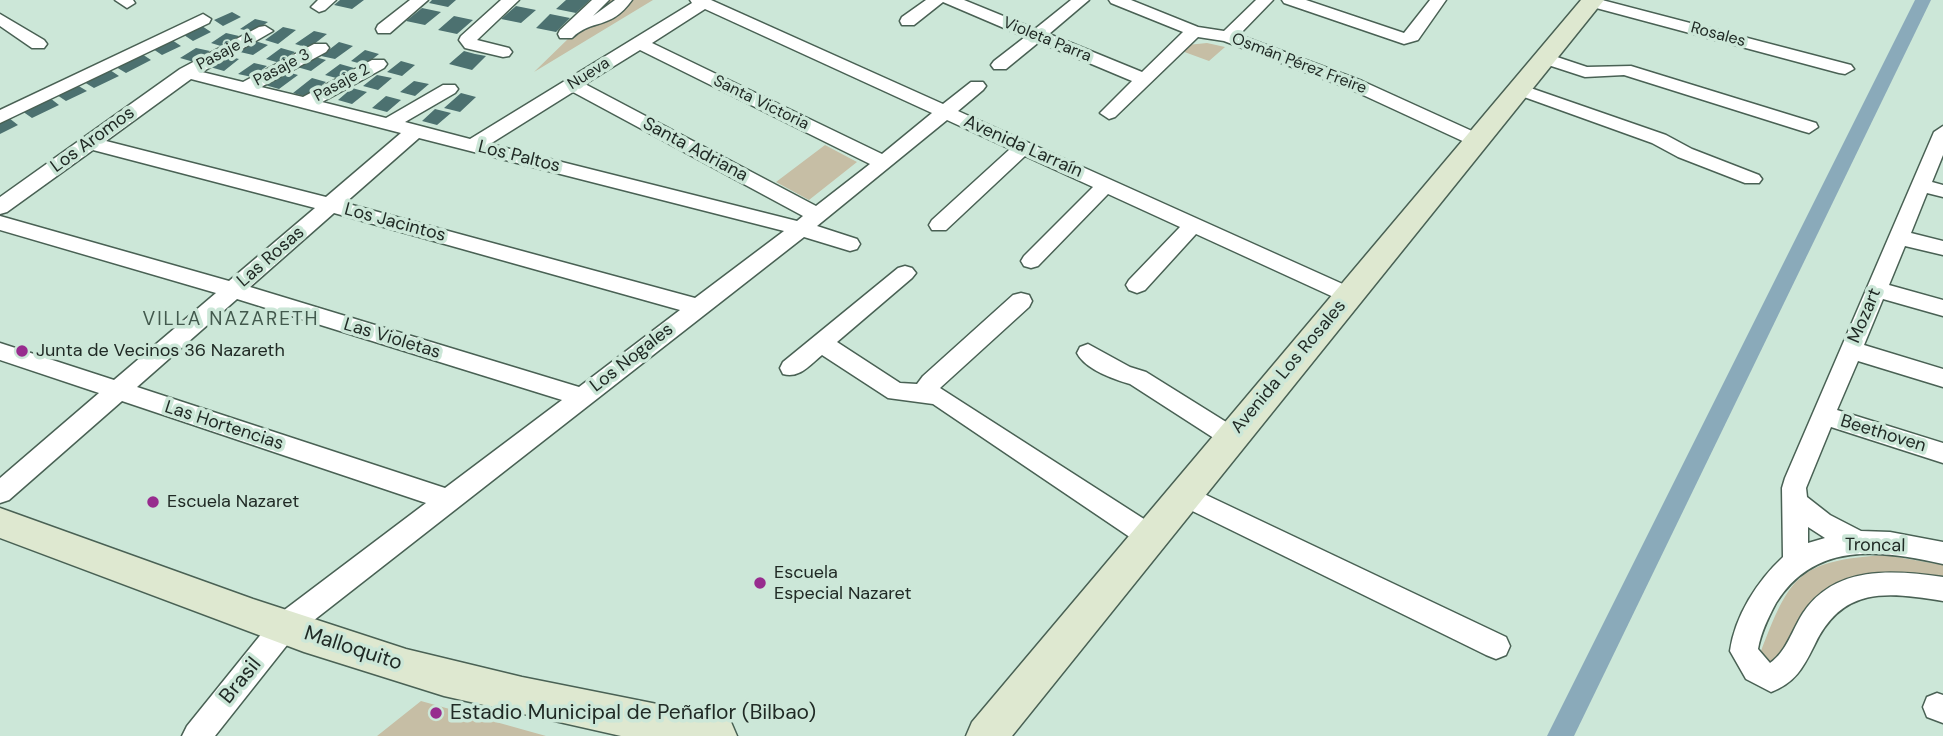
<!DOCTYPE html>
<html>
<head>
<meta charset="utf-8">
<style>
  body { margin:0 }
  canvas { display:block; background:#cce7d8 }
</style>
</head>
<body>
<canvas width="1943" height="736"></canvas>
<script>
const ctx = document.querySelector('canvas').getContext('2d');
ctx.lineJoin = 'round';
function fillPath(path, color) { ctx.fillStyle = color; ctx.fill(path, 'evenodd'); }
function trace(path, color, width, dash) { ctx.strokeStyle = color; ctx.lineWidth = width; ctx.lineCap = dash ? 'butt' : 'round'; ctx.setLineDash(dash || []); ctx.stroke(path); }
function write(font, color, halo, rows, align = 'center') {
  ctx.font = font + ' "DM Sans",sans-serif'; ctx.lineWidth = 7; ctx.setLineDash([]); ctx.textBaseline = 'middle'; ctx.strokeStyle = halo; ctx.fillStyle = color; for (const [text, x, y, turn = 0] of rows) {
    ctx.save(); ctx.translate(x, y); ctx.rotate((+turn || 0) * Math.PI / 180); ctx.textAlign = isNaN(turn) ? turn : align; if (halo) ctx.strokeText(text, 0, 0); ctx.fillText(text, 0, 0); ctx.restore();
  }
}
fillPath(new Path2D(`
  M608,0h45l-119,72z
  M1207,43l18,4 -16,14 -30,-11 8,-5z
  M825,145l32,17 -48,38 -33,-18z
  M1885,555l58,10v19l-85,-3 -81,89 -17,-16c30,-79 38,-93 125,-99z
  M421,701l125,35h-169z`), '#c6bea5');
fillPath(new Path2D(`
  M1915,0h16l-357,736h-27z`), '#8aaaba');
fillPath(new Path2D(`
  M340,0h24l-12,9 -18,-4z
  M432,0h24l-8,7 -19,-4z
  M566,0h24l-14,13 -20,-4z
  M516,6l20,4 -15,13 -20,-4z
  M422,8l19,4 -16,13 -19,-4z
  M232,12l9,5 -18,9 -9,-6z
  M550,14l20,4 -14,14 -20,-4z
  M454,16l19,4 -16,14 -19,-4z
  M255,19l13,3 -15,10 -13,-3z
  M202,26l9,6 -18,9 -9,-6z
  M283,27l13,3 -18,14 -13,-4z
  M314,31l13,3 -18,14 -14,-4z
  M226,33l13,3 -15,11 -13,-4z
  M172,40l9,6 -19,9 -9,-6z
  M255,41l13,4 -15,10 -13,-3z
  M339,42l14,4 -18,13 -14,-3z
  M196,48l14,3 -16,11 -14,-4z
  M281,48l14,4 -15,11 -14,-4z
  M365,50l14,4 -14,11 -14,-4z
  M464,51l11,3 11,2 -14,14 -23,-6z
  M142,54l9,6 -25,13 -10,-6z
  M226,56l13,3 -15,12 -14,-4z
  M312,56l14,4 -15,11 -14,-4z
  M401,61l14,4 -13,11 -15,-4z
  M254,63l13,3 -15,11 -14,-3z
  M340,64l14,4 -14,11 -15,-4z
  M110,70l9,6 -25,12 -10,-6z
  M284,71l14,4 -19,14 -14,-4z
  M377,75l15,3 -14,12 -15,-4z
  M312,78l14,4 -19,15 -14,-4z
  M414,81l15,3 -14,12 -15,-4z
  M77,85l10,6 -21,10 -9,-6z
  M352,88l15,4 -15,12 -14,-4z
  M461,93l15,4 -16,15 -16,-4z
  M386,96l15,4 -14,12 -15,-4z
  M50,98l9,7 -27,13 -10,-7z
  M435,109l16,4 -14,12 -15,-4z
  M9,118l9,7 -18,9v-12z`), '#4c7170');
const street = new Path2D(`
  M115,0h18l2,3 -8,5z
  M318,0h18l-11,10 -6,2 -8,-5z
  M410,0h18l-38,33h-12l-2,-4 2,-4z
  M501,0h18l-42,40 32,8 3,4 -3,4 -6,1 -38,-9 -6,-8 2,-4z
  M592,0h17l-16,16 22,-16h17c-22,31 -40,18 -60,38h-12l-2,-4 2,-4z
  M690,0h21l232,104 28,-22h12l3,4 -3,4 -25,21 398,179 3,5 -3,5 -8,3 -8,-3 -144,-66 -51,56 -8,3 -8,-3 -3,-5 3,-5 51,-53 -72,-33 -70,72 -7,2 -7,-2 -3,-5 3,-5 69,-69 -68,-31 -79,74h-14l-3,-5 3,-5 78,-71 -63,-29 -130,106 40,13 3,5 -3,5 -7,2 -46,-14 -509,398 -80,101h-33l5,-10 88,-109 151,-114 -304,-102 -113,99 -9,3v-25l99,-85 -99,-33v-17l114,37 102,-87 -216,-63v-14l229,65 86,-73 -222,-58 -86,62 -7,2v-17l180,-128 79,-42 6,-1 8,5 -71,41 41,10 71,-38h12l3,4 -3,4 -65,35 42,10 69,-37h12l3,4 -3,4 -62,34 64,16 57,-33h12l3,4 -3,4 -50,29 65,17 222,-136zM705,9l227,104 -50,41 -230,-111zM640,50l230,114 -54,42 -231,-122zM191,79l210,54 -75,64 -220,-56zM573,92l230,124 -6,5 -307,-77zM419,138l365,93 -89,67 -350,-95zM334,213l346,97 -101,77 -329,-100zM237,299l325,101 -117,88 -308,-101z
  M926,0h38l71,29 36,-29h18l-40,34 93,38 41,-40 -72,-29 -2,-3h22l67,27 26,4 32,-31h17l-34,35 123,46 121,55 2,4 -9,6 -7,-2 -119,-55 -126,-48 -26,-4 -83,80 -6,2 -9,-6 32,-32 -93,-39 -33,27h-12l-3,-4 3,-4 31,-24 -82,-35 -29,23h-12l-2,-4 2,-4z
  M1282,0h24l98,33 26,-33h16l-28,40 -14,4 -120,-41z
  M1584,0h18l249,65 3,4 -9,5 -6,-1 -254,-68z
  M0,14l44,26 3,4 -3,4h-12l-32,-22z
  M203,14l8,5 -2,4 -209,100v-13z
  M1545,53l42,14 44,-1 185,57 2,4 -9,6 -7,-2 -178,-56 -39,2 -46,-15 -3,-4z
  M1519,84l147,51 26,14 67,26 3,4 -3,4h-14l-67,-26 -26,-14 -139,-50 -3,-4z
  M1943,126v29l-11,27 11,3v12l-16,-4 -16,40 32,8v14l-38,-9 -16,39 54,15v16l-60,-17 -19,46 79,24v18l-85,-26 -21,49 106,33v20l-112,-36 -25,61 1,9 23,18 31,16 29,1 53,10v22c-63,-14 -128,-23 -167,39 -8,15 -15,29 -18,46l12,14c17,-12 22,-33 33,-50 32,-48 90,-43 140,-36v24c-57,-9 -101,-15 -129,45 -11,22 -19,37 -43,46l-25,-13 -16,-28c5,-35 27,-70 53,-94l-1,-69 3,-10 149,-346zM1808,527l17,11 -17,5z
  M905,266l7,2 4,5 -4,5 -75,64 63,41 17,1 6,-8 90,-81 8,-2 8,2 3,6 -3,6 -89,81 218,140 4,8 -4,8 -9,3 -9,-3 -207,-140 -45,-6 -66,-43c-12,10 -23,24 -39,19l-3,-6 3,-6 115,-94z
  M1088,344l42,23 16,5 93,58 4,7 -4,7 -8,3 -8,-3 -93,-60c-17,-5 -45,-15 -53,-31l3,-6z
  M1183,484l323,153 4,9 -4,9 -10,4 -10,-4 -312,-153 -3,-7 3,-7z
  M1937,693l6,2v28l-16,-6 -4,-10 4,-10z`);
const secondary = new Path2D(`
  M1581,0h23l-592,736h-46l6,-14z
  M0,508l253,91 153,50 116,28 195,39 14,6 6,14h-116l-177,-40 -140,-44 -304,-114z`);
trace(street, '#496154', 3);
trace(secondary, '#496154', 3);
fillPath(street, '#fff');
fillPath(secondary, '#dee8d0');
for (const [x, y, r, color] of [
  [22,351,7,"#972c8e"],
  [153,502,7,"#972c8e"],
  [760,583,7,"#972c8e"],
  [436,713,7,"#972c8e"]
]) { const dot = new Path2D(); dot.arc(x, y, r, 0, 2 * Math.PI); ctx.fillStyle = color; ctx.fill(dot); trace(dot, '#cce7d8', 2.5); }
write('16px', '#202a25', '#cce7d8', [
  ["Rosales",1718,35,15],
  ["Violeta Parra",1047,40,22],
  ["Pasaje 4",225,52,-28],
  ["Osmán Pérez Freire",1299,64,21],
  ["Pasaje 3",282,68,-28],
  ["Nueva",589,74,-32],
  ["Pasaje 2",342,83,-29],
  ["Santa Victoria",761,103,26]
]);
write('18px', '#202a25', '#cce7d8', [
  ["Los Aromos",93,140,-36],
  ["Avenida Larraín",1023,147,24],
  ["Santa Adriana",695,150,28],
  ["Los Paltos",519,157,14],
  ["Los Jacintos",395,223,15],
  ["Las Rosas",271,257,-41],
  ["Mozart",1865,316,-67],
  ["Las Violetas",392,339,17],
  ["Los Nogales",632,358,-38],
  ["Avenida Los Rosales",1289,367,-50],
  ["Las Hortencias",224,426,18],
  ["Beethoven",1883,434,17],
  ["Troncal",1875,546,1]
]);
write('18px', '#202a25', '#cce7d8', [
  ["Junta de Vecinos 36 Nazareth",36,351],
  ["Escuela Nazaret",167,502],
  ["Escuela",774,573],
  ["Especial Nazaret",774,594]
], 'left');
ctx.letterSpacing = '2px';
write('19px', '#42594d', '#cce7d8', [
  ["VILLA NAZARETH",231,320]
]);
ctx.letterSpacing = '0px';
write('21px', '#202a25', '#cce7d8', [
  ["Malloquito",353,649,18],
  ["Brasil",241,681,-51]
]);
write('21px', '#202a25', '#cce7d8', [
  ["Estadio Municipal de Peñaflor (Bilbao)",450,713]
], 'left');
</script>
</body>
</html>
